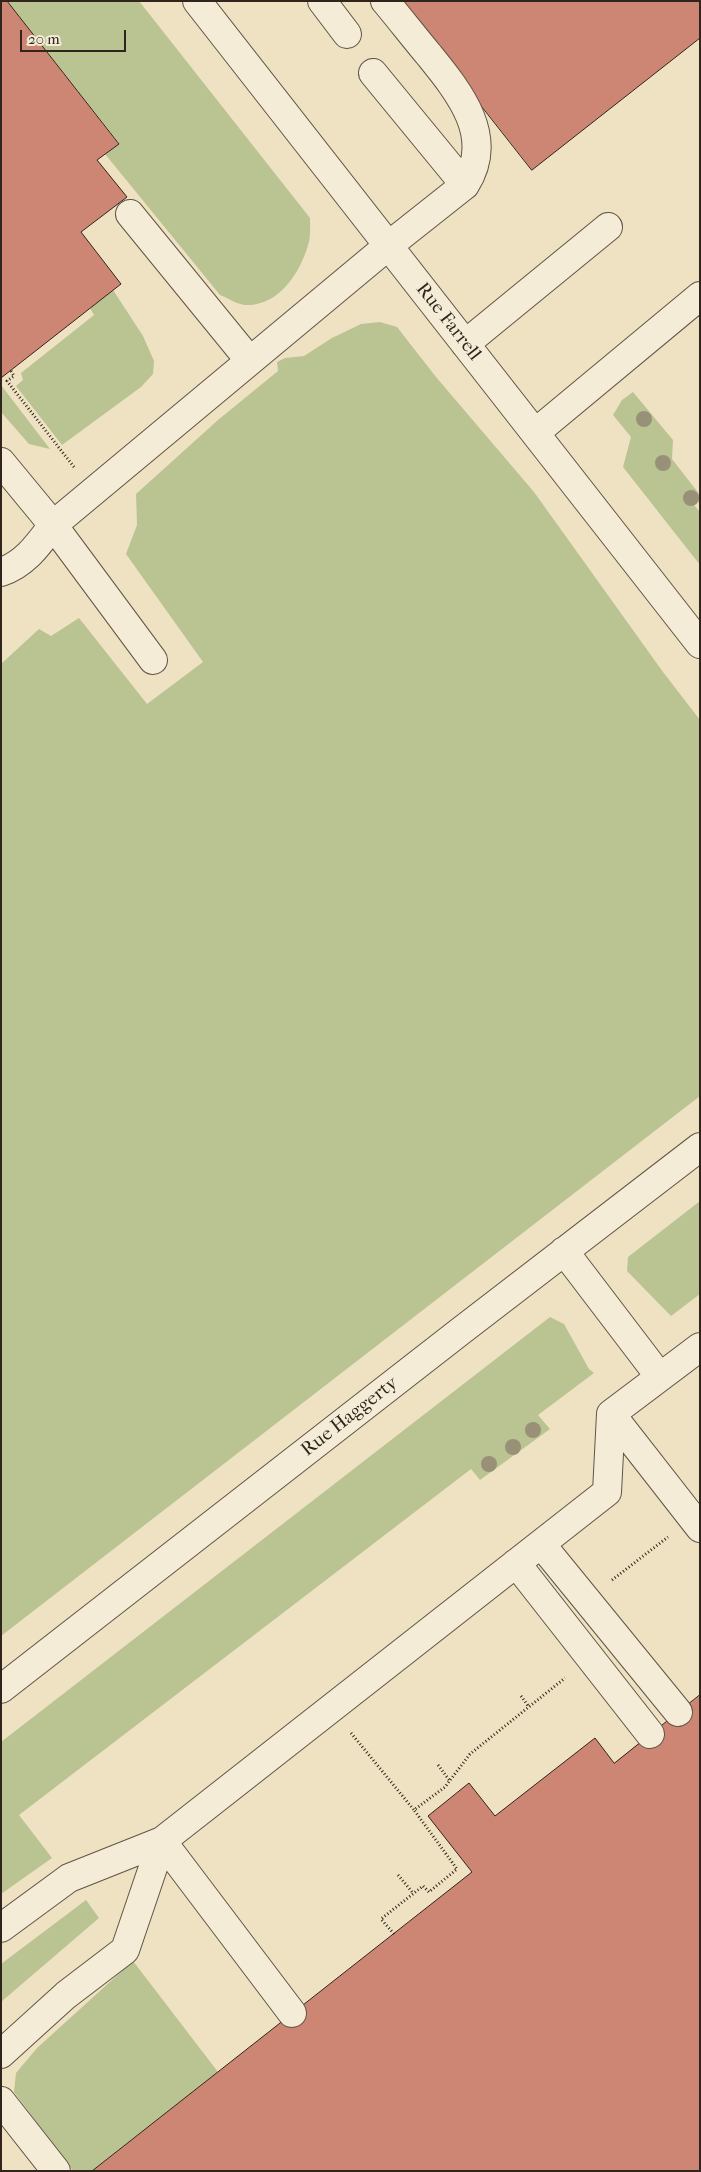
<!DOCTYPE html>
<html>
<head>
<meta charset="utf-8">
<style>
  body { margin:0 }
  #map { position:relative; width:701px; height:2172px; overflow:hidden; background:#eee2c2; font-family:"IM FELL French Canon",serif }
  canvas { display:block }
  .frame { position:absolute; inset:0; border:2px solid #30241c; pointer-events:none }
  .scale { position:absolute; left:20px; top:30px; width:106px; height:22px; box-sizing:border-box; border:2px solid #30241c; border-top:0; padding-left:6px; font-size:15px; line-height:18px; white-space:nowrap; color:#30241c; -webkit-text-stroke:4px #f4ecd7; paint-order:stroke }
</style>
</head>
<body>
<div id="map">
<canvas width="701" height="2172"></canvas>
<div class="frame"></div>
<div class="scale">20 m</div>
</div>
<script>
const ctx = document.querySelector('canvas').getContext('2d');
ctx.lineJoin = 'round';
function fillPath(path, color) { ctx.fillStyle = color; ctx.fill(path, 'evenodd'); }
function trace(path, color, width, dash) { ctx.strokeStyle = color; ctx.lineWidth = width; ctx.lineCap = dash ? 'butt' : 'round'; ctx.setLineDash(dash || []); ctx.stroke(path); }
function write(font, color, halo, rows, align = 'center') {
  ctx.font = font + ' "IM FELL French Canon",serif'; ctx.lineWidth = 5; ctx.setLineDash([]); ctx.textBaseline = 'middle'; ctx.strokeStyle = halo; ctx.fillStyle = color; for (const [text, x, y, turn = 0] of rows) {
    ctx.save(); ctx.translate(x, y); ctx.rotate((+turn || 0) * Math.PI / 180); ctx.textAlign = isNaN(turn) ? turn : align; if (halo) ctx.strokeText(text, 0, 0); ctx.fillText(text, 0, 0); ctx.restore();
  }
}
fillPath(new Path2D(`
  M7,1h132l171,217c0,9 1,19 -2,27 -8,28 -29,61 -62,60 -8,0 -18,-7 -26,-10l-115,-141 14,-11z
  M113,290l30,46 11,25 -1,13 -12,13 -79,58 -46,-59 7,-6 -2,-7 73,-58 -4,-7z
  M380,322l17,5 39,50 98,115 129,180 37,48v376l-699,540v-972l38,-35 12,7 28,-18 68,86 56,-42 -77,-108 11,-29 -1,-31 82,-74 60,-49 -1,-9 8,-4 19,-2 28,-18 29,-14z
  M1,385l49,64 -21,-5 -28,-32z
  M633,392l40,48 -1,19 28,36v9l-3,-3 -4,3 7,8v53l-77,-98 8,-30 -18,-22 9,-15z
  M700,1201v93l-29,22 -44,-45 1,-14z
  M550,1317l14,7 25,45 5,4 -56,42 12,14 -70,51 -9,-11 -452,346 33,43 -51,36v-152z
  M86,1900l13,18 -98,84v-38z
  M133,1961l85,111 -126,99h-19l-59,-79 2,-19 21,-25z`), '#bac392');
const building = new Path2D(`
  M1,1h6l112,143 -22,16 30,37 -46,35 40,52 -120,94z
  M399,1h301v37l-168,132z
  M700,1695v476h-608l380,-299 -44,-56 41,-33 26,33 100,-78 19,25z`);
fillPath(building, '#ce8674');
trace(building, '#30241c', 1);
const minor = new Path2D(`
  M197,1l503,643
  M322,1l25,33
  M385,1c15,18 29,36 44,54 30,37 67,82 36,130
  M130,214l120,147
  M465,344l143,-117
  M535,433l165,-137
  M1,462l52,63 100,135
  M1,572c24,-8 37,-27 52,-47l335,-279 77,-61 -92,-112
  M564,1251l96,126
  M611,1414l89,114
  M541,1544l137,168
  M516,1563l134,171
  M1,1689l461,-359 238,-183
  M162,1841l130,172
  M1,1928l68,-50 93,-37 445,-349 4,-78 89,-67
  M1,2054l65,-59 59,-45 37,-109
  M1,2101l55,70`);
trace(minor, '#605446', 30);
trace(new Path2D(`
  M11,371l3,5 -7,5 67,86
  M612,1580l56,-43
  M521,1696l8,11
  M351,1733l63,77 31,-23 25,-33 95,-76
  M438,1765l12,16
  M398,1875l15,18
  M394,1934l-13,-15 42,-33 6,6 28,-23 -43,-59`), '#30241c', 3, [1, 2.5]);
trace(minor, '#f4ecd7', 28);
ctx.fillStyle = '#989077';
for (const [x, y] of [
  [644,419],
  [663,463],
  [691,498],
  [533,1430],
  [513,1447],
  [489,1464]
]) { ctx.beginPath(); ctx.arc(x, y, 8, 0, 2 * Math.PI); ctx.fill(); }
write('19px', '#30241c', '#f4ecd7', [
  ["Rue Farrell",448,322,52],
  ["Rue Haggerty",350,1417,-38]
]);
</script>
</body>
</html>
